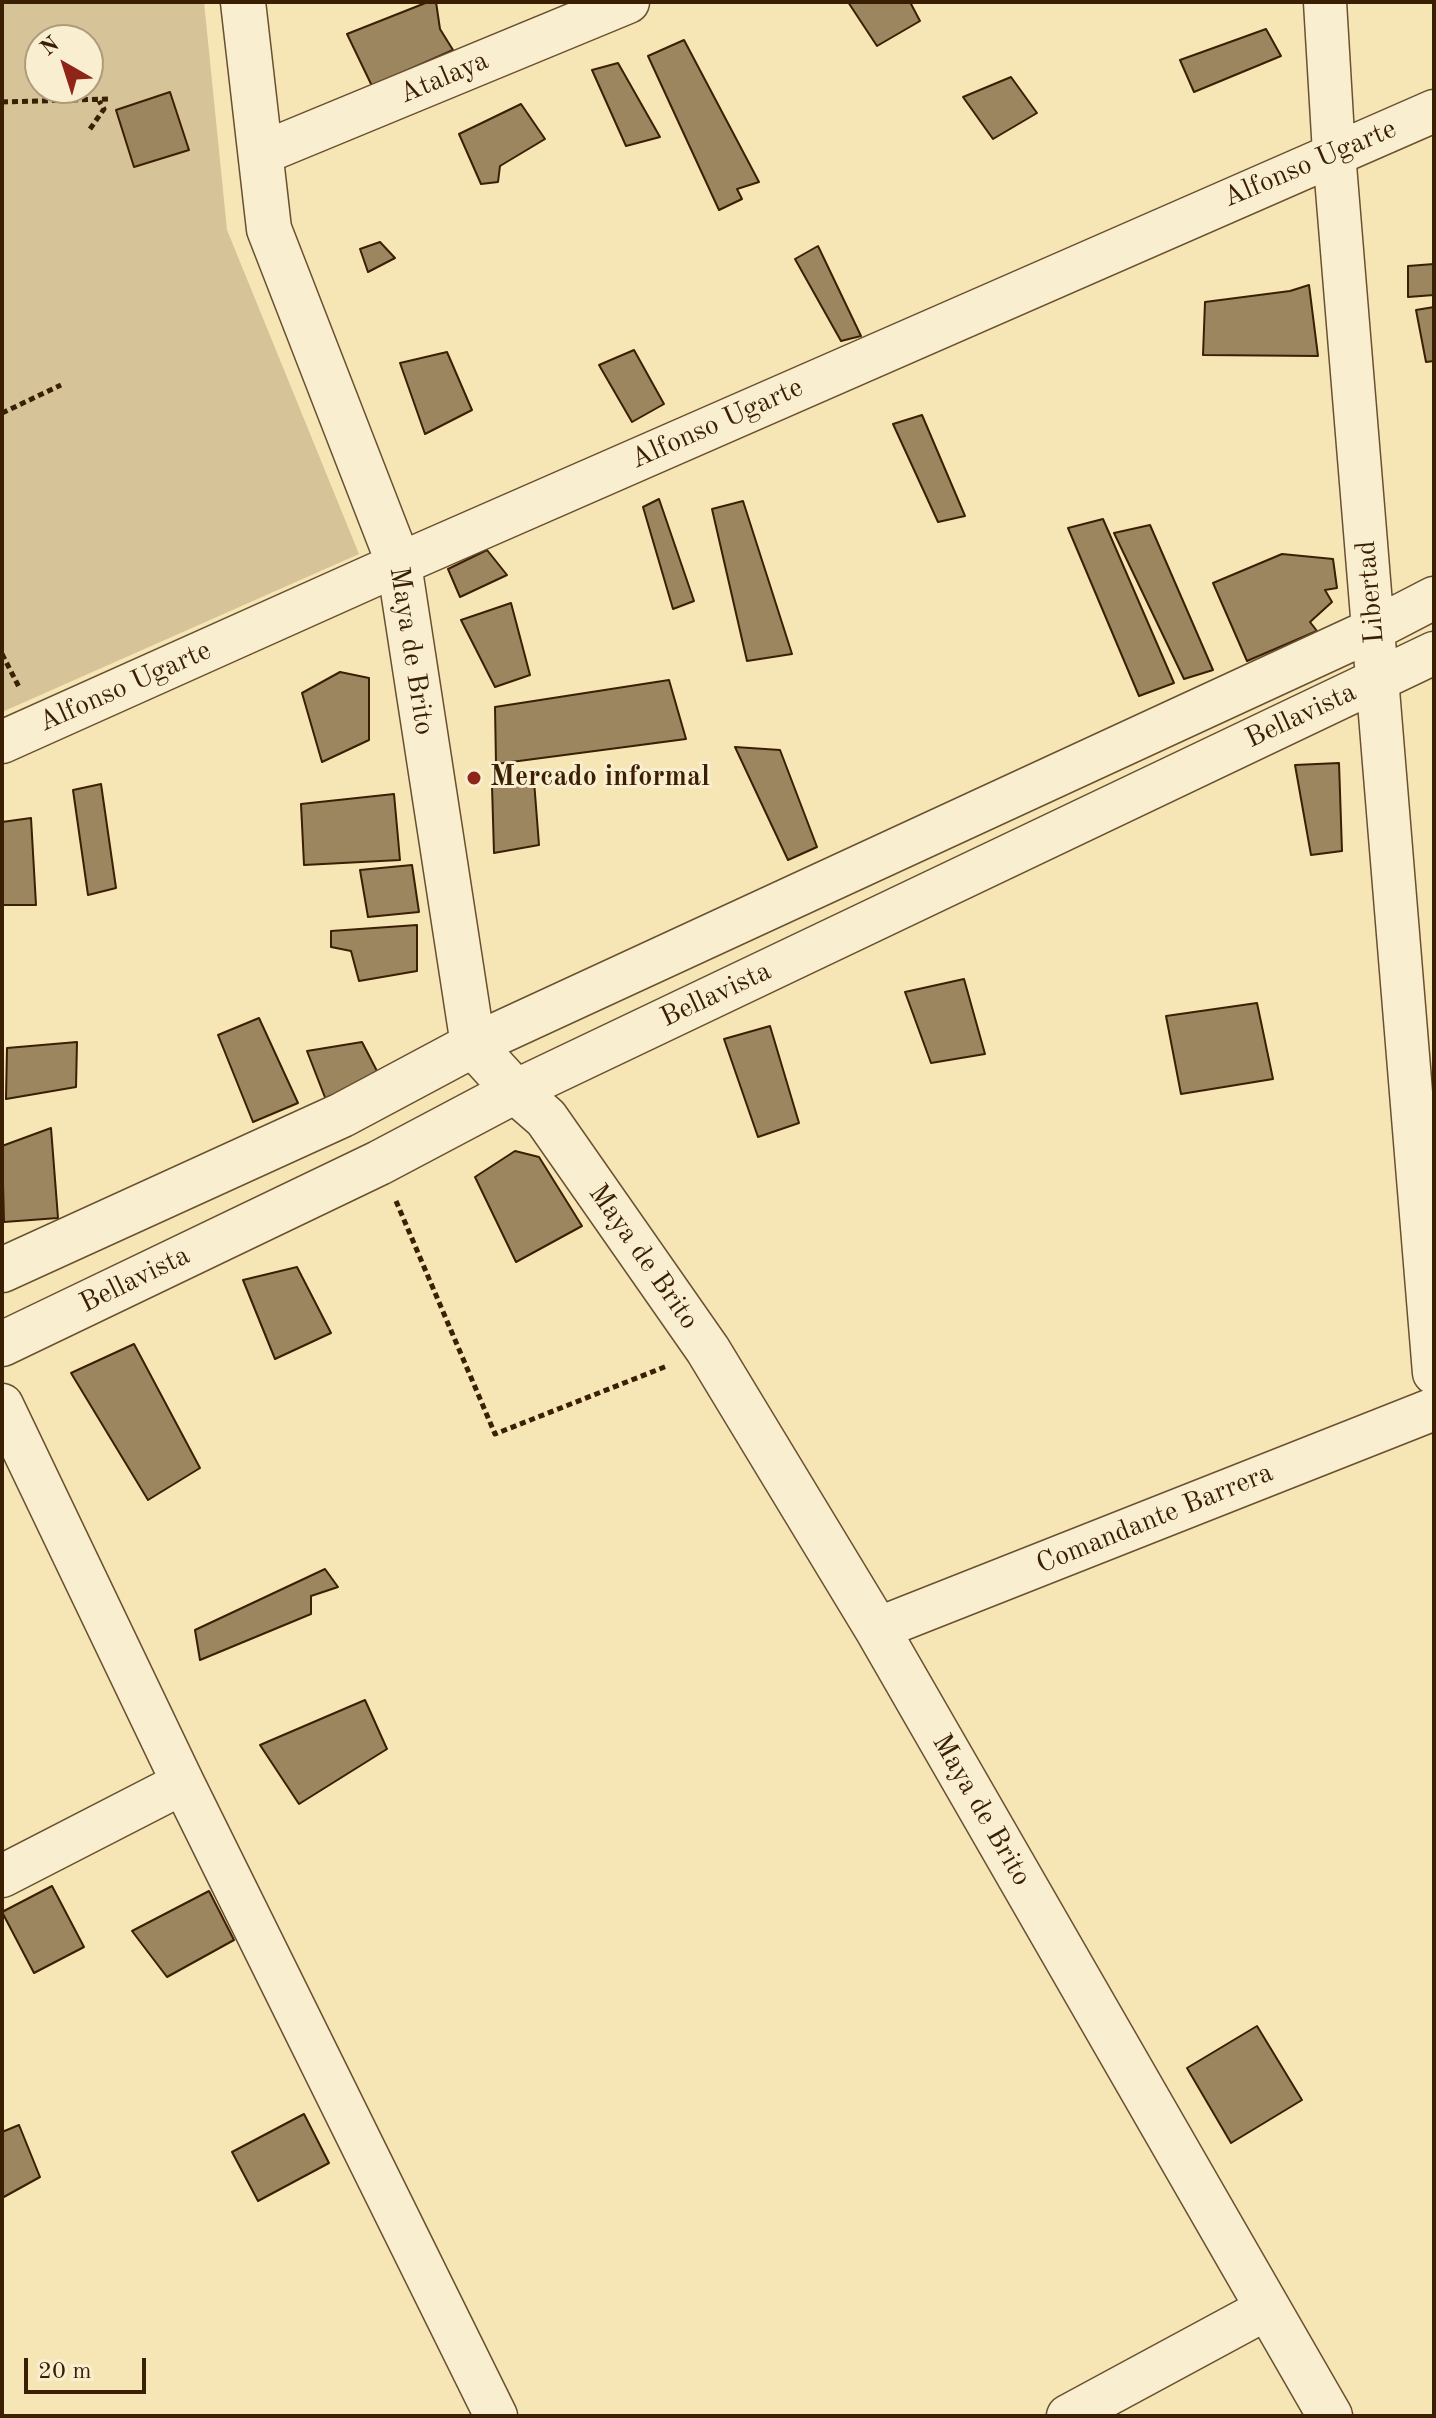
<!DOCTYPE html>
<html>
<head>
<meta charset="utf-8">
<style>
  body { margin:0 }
  #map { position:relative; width:1436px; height:2418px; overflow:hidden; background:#f6e5b5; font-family:"Old Standard TT",serif }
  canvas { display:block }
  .frame { position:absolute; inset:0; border:4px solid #3a1f03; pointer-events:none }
  .north { position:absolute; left:24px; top:24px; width:80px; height:80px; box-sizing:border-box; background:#f9eecf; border:2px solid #ad9b7d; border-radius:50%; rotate:321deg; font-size:22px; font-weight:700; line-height:32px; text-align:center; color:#3a1f03 }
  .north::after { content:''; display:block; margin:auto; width:28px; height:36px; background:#8f2418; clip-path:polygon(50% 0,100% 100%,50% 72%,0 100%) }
  .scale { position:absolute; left:24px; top:2358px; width:122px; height:36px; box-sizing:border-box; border:4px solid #3a1f03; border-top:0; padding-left:10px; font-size:24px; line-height:28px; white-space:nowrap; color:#3a1f03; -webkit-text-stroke:6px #f9eecf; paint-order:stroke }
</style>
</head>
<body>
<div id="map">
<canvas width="1436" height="2418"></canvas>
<div class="frame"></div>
<div class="north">N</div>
<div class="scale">20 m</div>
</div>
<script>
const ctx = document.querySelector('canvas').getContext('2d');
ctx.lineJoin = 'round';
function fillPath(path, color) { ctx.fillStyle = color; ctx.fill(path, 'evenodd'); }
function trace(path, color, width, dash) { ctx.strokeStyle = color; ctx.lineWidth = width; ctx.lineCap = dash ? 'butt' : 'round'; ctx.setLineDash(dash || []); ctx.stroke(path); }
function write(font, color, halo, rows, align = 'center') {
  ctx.font = font + ' "Old Standard TT",serif'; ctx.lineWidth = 6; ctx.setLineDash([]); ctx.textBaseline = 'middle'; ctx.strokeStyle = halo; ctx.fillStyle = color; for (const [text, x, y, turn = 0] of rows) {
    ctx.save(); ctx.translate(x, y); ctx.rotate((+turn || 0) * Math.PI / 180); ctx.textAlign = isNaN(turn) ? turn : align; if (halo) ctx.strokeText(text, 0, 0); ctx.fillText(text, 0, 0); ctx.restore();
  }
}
fillPath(new Path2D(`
  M2,2h202l23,228 132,324 -357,158zM40,40h48v48h-48z`), '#d6c397');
const building = new Path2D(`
  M428,2h8l4,27 13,21 -81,36 -25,-52z
  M848,2h62l10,19 -43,25z
  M1266,29l15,27 -87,36 -14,-32z
  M684,40l75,142 -22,7 5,10 -23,11 -71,-154z
  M618,63l42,74 -34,9 -34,-76z
  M1011,77l26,36 -44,26 -30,-42z
  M170,92l19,58 -55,17 -18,-57z
  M521,104l24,35 -45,27 -2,16 -17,2 -22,-50z
  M380,242l15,16 -27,14 -8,-23z
  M818,246l43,90 -20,5 -46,-82z
  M1434,264v31l-26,2v-31z
  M1309,285l9,71 -115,-1 2,-53 85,-11z
  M1434,307v54l-8,1 -10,-52z
  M634,350l30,54 -32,18 -33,-57z
  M447,352l25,58 -47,24 -25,-71z
  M922,415l43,101 -27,6 -45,-98z
  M659,499l35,102 -21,8 -30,-102z
  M743,501l49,153 -45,7 -35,-152z
  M1103,519l71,164 -35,13 -71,-168z
  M1150,525l63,145 -29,9 -70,-146z
  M487,550l20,25 -47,22 -12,-28z
  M1282,554l51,5 4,29 -12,2 7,12 -22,20 7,9 -70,30 -34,-78z
  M511,603l19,72 -35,12 -34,-67z
  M340,672l29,6v62l-47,22 -20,-69z
  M669,680l17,59 -190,25 -1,-57z
  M735,747l45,3 37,97 -29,13z
  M1339,763l3,88 -31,4 -16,-90z
  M534,781l5,64 -45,8 -2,-67z
  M101,784l15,104 -28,7 -15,-105z
  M394,794l6,66 -96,5 -3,-61z
  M31,818l5,87h-34v-83z
  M412,865l7,47 -51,5 -8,-47z
  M417,925v46l-58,10 -8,-30 -20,-4v-16z
  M964,979l21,75 -54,9 -26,-71z
  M1257,1003l16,76 -92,15 -15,-78z
  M259,1018l39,85 -45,19 -35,-87z
  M770,1026l29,97 -41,14 -34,-98z
  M77,1042l-1,45 -70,12 1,-51z
  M362,1042l17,33 -53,25 -19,-49z
  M51,1128l7,90 -54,4 -2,-76z
  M515,1151l24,6 43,69 -66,36 -41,-85z
  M297,1267l34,66 -56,26 -32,-79z
  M134,1344l66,124 -52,32 -77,-127z
  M325,1569l13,18 -27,9v18l-111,46 -5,-30z
  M365,1700l22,49 -88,55 -39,-59z
  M52,1886l32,61 -50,26 -32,-61z
  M209,1891l25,49 -67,37 -35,-46z
  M1257,2026l45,74 -71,43 -44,-75z
  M304,2114l25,49 -71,38 -26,-49z
  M19,2125l21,52 -38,21v-66z`);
fillPath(building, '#9c8660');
trace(building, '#3a1f03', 2);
const minor = new Path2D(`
  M1325,2l9,151 100,1220
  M260,154l368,-152
  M2,742l397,-178 1035,-453
  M473,1045l901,-416 60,-31
  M515,1091l919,-438
  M2,1405l181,378 313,633
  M877,1629l557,-220
  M2,1876l181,-93
  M1068,2416l200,-108`);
const tertiary = new Path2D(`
  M243,2l26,227 130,335 74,481 42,46 31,27 162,232 169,279 453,787
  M2,1270l340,-155 131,-70
  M2,1344l377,-181 136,-72`);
trace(minor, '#695030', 45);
trace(tertiary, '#695030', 47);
trace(new Path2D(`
  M2,102l107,-3
  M90,129l14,-20 -5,-8
  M2,413l59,-28
  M2,654l18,35
  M396,1201l99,233 172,-68`), '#3a1f03', 5, [6, 4]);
trace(minor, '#f9eecf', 42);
trace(tertiary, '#f9eecf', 44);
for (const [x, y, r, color] of [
  [474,778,8,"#8f2418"]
]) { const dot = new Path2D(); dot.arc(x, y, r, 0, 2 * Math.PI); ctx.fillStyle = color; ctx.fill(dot); trace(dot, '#f9eecf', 3); }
write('28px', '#3a1f03', '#f9eecf', [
  ["Atalaya",444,78,-23],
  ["Alfonso Ugarte",1310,164,-23],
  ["Alfonso Ugarte",717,424,-24],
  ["Libertad",1371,592,-95],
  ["Maya de Brito",411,651,81],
  ["Alfonso Ugarte",125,687,-24],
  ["Bellavista",1301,716,-25],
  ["Bellavista",716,995,-25],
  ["Maya de Brito",643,1257,55],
  ["Bellavista",135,1280,-26],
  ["Comandante Barrera",1155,1519,-22],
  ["Maya de Brito",981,1810,60]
]);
write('bold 28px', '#3a1f03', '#f9eecf', [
  ["Mercado informal",490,778]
], 'left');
</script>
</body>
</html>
